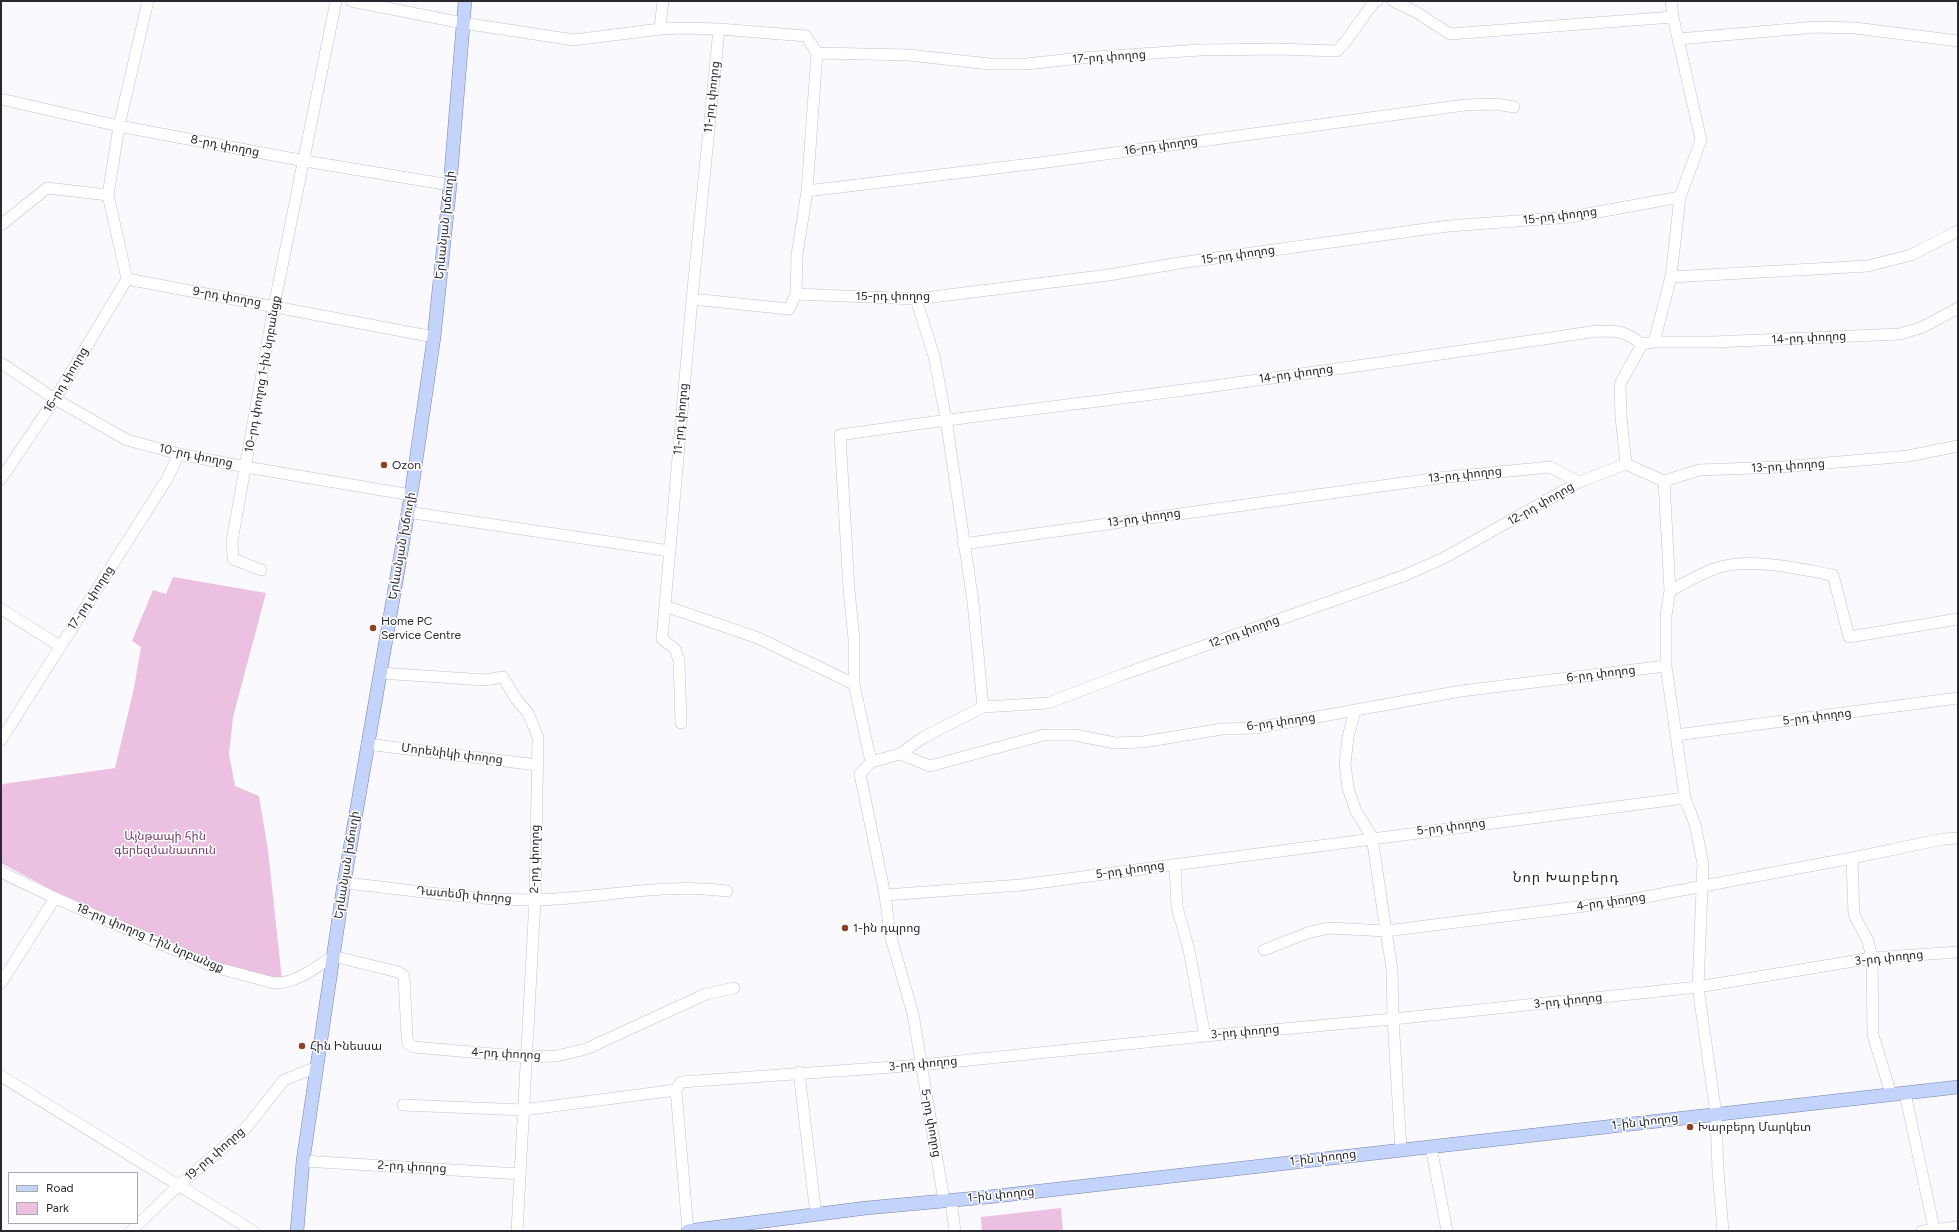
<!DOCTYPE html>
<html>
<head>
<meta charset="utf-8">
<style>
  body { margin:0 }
  #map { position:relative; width:1959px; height:1232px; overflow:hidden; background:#faf9fd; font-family:Figtree,sans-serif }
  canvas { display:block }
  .frame { position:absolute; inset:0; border:2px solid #292830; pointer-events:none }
  .legend { position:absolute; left:8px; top:1172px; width:130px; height:52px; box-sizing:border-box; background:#fff; border:1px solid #a9a9ac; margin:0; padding:5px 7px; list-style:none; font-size:12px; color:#292830 }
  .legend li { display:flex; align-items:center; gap:8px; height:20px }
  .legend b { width:20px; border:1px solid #a9a9ac }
</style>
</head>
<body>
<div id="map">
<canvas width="1959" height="1232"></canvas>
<div class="frame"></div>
<ul class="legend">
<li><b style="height:5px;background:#c4d3fa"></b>Road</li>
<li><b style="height:11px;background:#ebc0e0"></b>Park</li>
</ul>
</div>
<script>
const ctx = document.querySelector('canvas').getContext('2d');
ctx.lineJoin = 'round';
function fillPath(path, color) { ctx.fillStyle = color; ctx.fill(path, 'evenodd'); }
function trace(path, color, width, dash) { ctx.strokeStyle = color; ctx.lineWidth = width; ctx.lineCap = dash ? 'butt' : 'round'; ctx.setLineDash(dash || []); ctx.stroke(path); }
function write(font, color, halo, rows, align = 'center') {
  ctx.font = font + ' Figtree,"Noto Sans Armenian",sans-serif'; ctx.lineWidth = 3; ctx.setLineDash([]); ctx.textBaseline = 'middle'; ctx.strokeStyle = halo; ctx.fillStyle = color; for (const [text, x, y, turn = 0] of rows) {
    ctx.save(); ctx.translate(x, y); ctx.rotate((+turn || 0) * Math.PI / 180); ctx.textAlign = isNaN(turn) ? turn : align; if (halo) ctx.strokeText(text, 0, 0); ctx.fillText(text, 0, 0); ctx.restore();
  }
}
fillPath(new Path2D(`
  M173,577l93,16 -33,124 -4,37 6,32 24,10 9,54 14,130 -72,-17 -158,-73 -51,-27v-74l2,-5 112,-16 19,-80 7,-41 -9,-6 21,-51 13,4z
  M1061,1208l2,23h-81l-1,-14z`), '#ebc0e0');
const minor = new Path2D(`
  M148,1l-29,125 -11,69 19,84 307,58
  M351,1l112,22 111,17 86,-11 25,-1 34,1 87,7 11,17
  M1393,1l23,11 34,22 223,-17
  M660,29l3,-28
  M1678,39l138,-12 39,1 103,13
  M817,53l92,2 80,9h38l54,-6 119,-8 78,-1 59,2 9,-10 28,-39 3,-1
  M1,99l118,27 186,35 145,24
  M807,191l240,-29 418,-57 31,-1 18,3
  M1,225l46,-37 61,7
  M1671,277l197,-11 43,-11 47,-24
  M796,294l120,5 193,-24 70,-12 269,-37 123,-9 109,-20
  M692,299l97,10 7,-15 1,-39 10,-64 10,-138
  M916,299l18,57 12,63 27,183 10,105
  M1654,342l17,-65 9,-80 21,-57 -28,-123 -2,-16
  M1,363l54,36 72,41 52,14 67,13 165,28
  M1626,464l-5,-47 -1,-33 22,-40 12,-2h60l186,-8 23,-7 35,-19
  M1,479l54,-80 72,-120
  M1664,481l6,110 -4,24v51l19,132 10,26 8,40 -5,123 18,127 2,57 5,60
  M407,512l263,39
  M963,544l476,-66 111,-11 29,15
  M261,570l-28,-11 -1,-18 42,-235 62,-305
  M1670,591c15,-8 31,-18 47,-23 33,-11 82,1 116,7l16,62 109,-18
  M665,606l93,32 96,46
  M1,609l59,37
  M380,673l105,7 18,-3 13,22 12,14 10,24 -3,163 -18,331
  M1355,711l-7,26 -3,27 3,24 8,23 16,26 14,94 6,38 1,50 8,130
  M681,723l-2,-63 -4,-11 -13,-10 30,-340 27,-270
  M1676,735l282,-37
  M1,740l166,-261 12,-25
  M367,744l170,21
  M900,754l30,12 114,-31h31l40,8 28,-1 79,-13 34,-1 205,-37 205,-25
  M871,762l-17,-78v-45l-5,-49 -9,-155c94,-14 188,-25 282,-37 159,-20 318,-44 476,-67 22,0 26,0 44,13
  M1852,858l2,57 14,26 4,17 1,77 18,59
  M1175,864l2,43 12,43 16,86
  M1,872l54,26 -54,85
  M344,883c62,6 126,17 190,17 64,-1 129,-18 193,-9
  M885,895l-25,-121 11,-12 29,-8 24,-17 59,-30 65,-4 76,-29 279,-98 41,-18 135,-76 47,-18 38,17 35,-11 82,-3 127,-11 50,-10
  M55,898l159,69 60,16c22,1 42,-16 59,-27l65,16 6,4 3,61 1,7 6,3 113,10 30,-1 29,-7 120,-55 28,-6
  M1264,950l46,-18 20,-4 56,3 238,-30 228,-43 91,-19 15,-1
  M799,1072l17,143
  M1,1076l252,155
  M1905,1093l29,136
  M403,1105l120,5 153,-20
  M1431,1147l16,84
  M303,1161l217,13
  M944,1201l-31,-187 -23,-80 -5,-39 136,-10 664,-87
  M951,1201l4,30
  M131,1231l47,-45 67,-57 39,-49 33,-13
  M688,1231l-12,-141 5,-8 240,-17 284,-29 188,-17 305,-32 174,-29 86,-6
  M1922,1231l36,-4`);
const major = new Path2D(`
  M297,1231l6,-70 41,-278 67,-388 23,-158 16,-152 15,-184
  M688,1231l178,-23 122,-11 970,-110`);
trace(minor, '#c2c1d4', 12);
trace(major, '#7484b1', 14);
trace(minor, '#fff', 11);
trace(major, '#c4d3fa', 13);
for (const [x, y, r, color] of [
  [384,465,4,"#8b4323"],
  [373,628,4,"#8b4323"],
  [845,928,4,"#8b4323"],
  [302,1046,4,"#8b4323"],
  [1690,1127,4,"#8b4323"]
]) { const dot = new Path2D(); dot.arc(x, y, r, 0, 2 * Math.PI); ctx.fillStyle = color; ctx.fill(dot); trace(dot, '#fff', 1.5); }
write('12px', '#292830', '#fff', [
  ["17-րդ փողոց",1109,57,-4],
  ["11-րդ փողոց",712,97,-84],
  ["8-րդ փողոց",225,146,11],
  ["16-րդ փողոց",1161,146,-8],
  ["15-րդ փողոց",1560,216,-7],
  ["Երևանյան խճուղի",445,225,-84],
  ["15-րդ փողոց",1238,255,-8],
  ["15-րդ փողոց",893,296],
  ["9-րդ փողոց",227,297,10],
  ["14-րդ փողոց",1809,338,-3],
  ["10-րդ փողոց 1-ին նրբանցք",263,374,-80],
  ["14-րդ փողոց",1296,374,-8],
  ["16-րդ փողոց",66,380,-59],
  ["11-րդ փողոց",681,419,-85],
  ["10-րդ փողոց",196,456,12],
  ["13-րդ փողոց",1788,466,-4],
  ["13-րդ փողոց",1465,475,-6],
  ["12-րդ փողոց",1541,504,-30],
  ["13-րդ փողոց",1144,518,-8],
  ["Երևանյան խճուղի",402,546,-80],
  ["17-րդ փողոց",91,598,-57],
  ["12-րդ փողոց",1244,632,-20],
  ["6-րդ փողոց",1601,674,-7],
  ["5-րդ փողոց",1817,717,-7],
  ["6-րդ փողոց",1281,722,-8],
  ["Մորենիկի փողոց",452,754,7],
  ["5-րդ փողոց",1451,827,-7],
  ["2-րդ փողոց",535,859,-89],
  ["Երևանյան խճուղի",347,865,-81],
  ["5-րդ փողոց",1130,870,-8],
  ["Դատեմի փողոց",464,895,5],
  ["4-րդ փողոց",1611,902,-8],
  ["18-րդ փողոց 1-ին նրբանցք",150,938,23],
  ["3-րդ փողոց",1889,958,-6],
  ["3-րդ փողոց",1568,1001,-6],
  ["3-րդ փողոց",1245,1032,-5],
  ["4-րդ փողոց",506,1054,3],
  ["3-րդ փողոց",923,1064,-5],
  ["1-ին փողոց",1645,1122,-7],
  ["5-րդ փողոց",931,1123,80],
  ["19-րդ փողոց",215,1154,-41],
  ["1-ին փողոց",1323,1158,-7],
  ["2-րդ փողոց",412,1167,3],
  ["1-ին փողոց",1001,1195,-6]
]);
write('12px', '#292830', '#fff', [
  ["Ozon",392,465],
  ["Home PC",381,621],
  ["Service Centre",381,635],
  ["1-ին դպրոց",853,928],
  ["Հին Ինեսսա",310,1046],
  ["Խարբերդ Մարկետ",1698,1127]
], 'left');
write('12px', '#723d67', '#fff', [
  ["Այնթապի հին",165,836],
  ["գերեզմանատուն",165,850]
]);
ctx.letterSpacing = '1px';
write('14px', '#292830', '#fff', [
  ["Նոր Խարբերդ",1566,878]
]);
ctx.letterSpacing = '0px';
</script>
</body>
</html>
